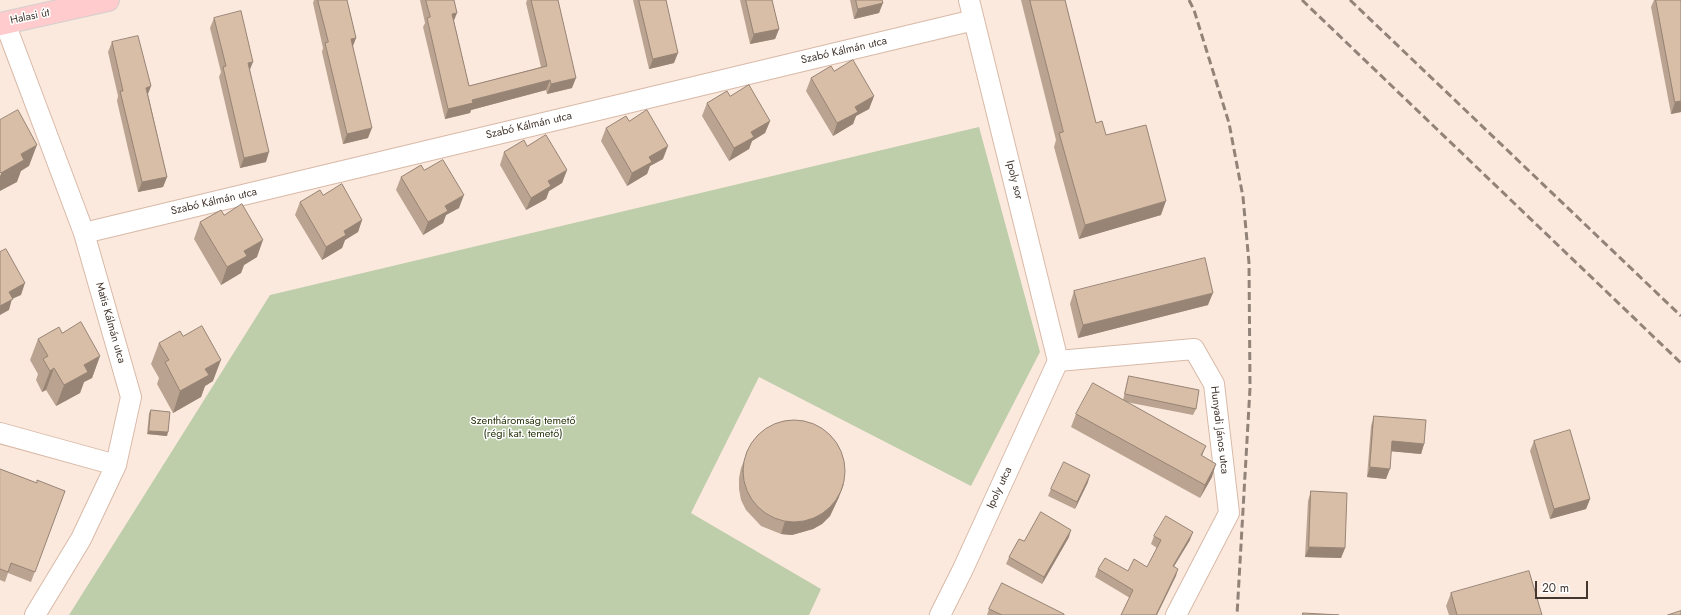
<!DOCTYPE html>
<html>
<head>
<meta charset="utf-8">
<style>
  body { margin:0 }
  #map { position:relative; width:1681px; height:615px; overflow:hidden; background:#fce9de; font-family:Jost,sans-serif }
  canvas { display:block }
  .scale { position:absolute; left:1535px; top:581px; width:53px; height:18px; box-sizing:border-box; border:2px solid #43372f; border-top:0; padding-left:5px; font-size:12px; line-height:14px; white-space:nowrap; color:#43372f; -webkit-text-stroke:3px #fff; paint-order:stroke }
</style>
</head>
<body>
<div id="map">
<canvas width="1681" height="615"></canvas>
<div class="scale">20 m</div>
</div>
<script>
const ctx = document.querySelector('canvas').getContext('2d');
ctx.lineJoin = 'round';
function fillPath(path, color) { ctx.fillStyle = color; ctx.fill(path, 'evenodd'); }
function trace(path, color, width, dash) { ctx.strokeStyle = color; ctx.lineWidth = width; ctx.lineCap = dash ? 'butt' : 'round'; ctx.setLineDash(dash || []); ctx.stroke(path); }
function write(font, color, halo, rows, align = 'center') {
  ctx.font = font + ' Jost,sans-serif'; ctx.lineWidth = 3; ctx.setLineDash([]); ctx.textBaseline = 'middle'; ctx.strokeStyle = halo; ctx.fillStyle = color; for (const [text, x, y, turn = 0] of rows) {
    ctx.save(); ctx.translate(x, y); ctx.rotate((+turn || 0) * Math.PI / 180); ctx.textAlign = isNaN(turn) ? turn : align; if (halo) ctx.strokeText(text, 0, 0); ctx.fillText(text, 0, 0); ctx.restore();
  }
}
fillPath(new Path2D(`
  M979,127l61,225 -69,134 -212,-109 -68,136 130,76 -12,26h-740l201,-320z`), '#becdaa');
const street = new Path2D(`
  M969,0l89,361
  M5,23l79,210 47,164 -15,68 -35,74 -46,76
  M84,233l890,-213
  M1058,361l136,-12 20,35 15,129 -53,102
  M0,433l116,32
  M940,615l23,-46 95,-208`);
const primary = new Path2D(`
  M0,24l108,-24`);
trace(street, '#d8b9a7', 22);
trace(primary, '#d2cfcd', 24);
trace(street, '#fff', 20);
trace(primary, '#ffcbcc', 22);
trace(new Path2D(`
  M1189,0l5,10 35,113 14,74 6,66 1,125 -13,227
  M1302,0l379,363
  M1350,0l331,316`), '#928379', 3, [8, 4]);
fillPath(new Path2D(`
  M314,0h33l9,38 -3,8 15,92 -25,6 -21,-92 1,-4 -10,-45z
  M420,0h34v21l15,65 72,-19 -15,-64 1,-3h31l14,88 -25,6 -1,-4 -75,20 -1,3 -25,6 -22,-92 2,-4z
  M633,0h33l8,63 -25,6z
  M740,0h32l7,29 -4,10 -25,5z
  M850,0h32l-3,13 -25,6z
  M1021,0h44l31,123 10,12 55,80 -82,24 -25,-92 2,-7z
  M1654,0h27v112l-10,2 -20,-107z
  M214,18l36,52 16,92 -26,6 -21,-91 2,-5 -11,-44z
  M112,42l39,44 -3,8 19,83 -4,10 -25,5 -21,-91 1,-5 -10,-44z
  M834,71l40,25 -5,13 -13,7 -3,8 -20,12 -27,-45 5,-13z
  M730,96l40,25 -5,12 -13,8 -3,8 -20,12 -27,-45 5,-13z
  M629,121l34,38 -13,7 -3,8 -20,12 -26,-45 5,-13z
  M527,146l40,24 -5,13 -13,8 -3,8 -20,11 -26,-45 4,-13z
  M424,170l35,38 -13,7 -3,8 -20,12 -27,-45 5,-13z
  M323,195l39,25 -4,12 -13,8 -3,8 -20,12 -27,-45 5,-13z
  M224,215l33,42 -13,8 -3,8 -20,12 -27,-46 6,-17z
  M1074,291l134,14 -130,33 -8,-34z
  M62,333l38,23 -8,22 -8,4 -4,11 -24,13 -10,-16 -4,2 -6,-12 2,-6 -8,-14 8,-21z
  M159,343l54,38 -8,5 -4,11 -28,16 -16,-29 2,-6 -8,-14z
  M1129,376l67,33 -3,6 -67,-13 76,54 10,21 -12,21 -129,-71 5,-13 47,-14 4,-17z
  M151,410l16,26 -20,-2 2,-21z
  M1374,416l50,28 -3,10 -30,-3 -5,28 -19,-2 4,-51z
  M1534,441l56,58 -4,10 -36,10 -20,-68z
  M750,446l89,51 -9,19 -8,8 -9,5 -21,6 -11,-1 -20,-8 -15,-16 -5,-10 -2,-11v-11l2,-10z
  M0,469l36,14 29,8 -34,91 -23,-9 -3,9 -5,-2z
  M1088,482l-13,27 -27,-13 3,-7z
  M1311,491l34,57 -4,10 -36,-1 3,-56z
  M1154,536l36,4 -16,26 2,10 -46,22 -35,-21 3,-8 30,2 19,-4 10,-19 -6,-4z
  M1069,537l-27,47 -36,-20 3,-7 15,-16z
  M1451,593l91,22h-93l-3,-9z
  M989,609l75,6h-77z`), '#baa390');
fillPath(new Path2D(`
  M883,3l-4,10 -25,6 4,-10z
  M457,13l-4,10 -1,-9z
  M779,29l-4,10 -25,5 4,-10z
  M356,38l-4,10 -1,-9z
  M678,53l-4,10 -25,6 4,-10z
  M253,62l-4,10 -1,-9z
  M576,78l-4,10 -25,6 4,-10z
  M550,80l-4,10 -75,20 -1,3 -25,6 3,-10 24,-9z
  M151,86l-4,10 -1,-8z
  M874,96l-5,13 -13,7 -3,8 -20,12 4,-13 18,-16z
  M1681,101v11l-10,2 4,-12z
  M770,121l-5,12 -13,8 -3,8 -20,12 5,-13 17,-16z
  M372,128l-4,10 -25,6 4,-10z
  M37,145l-8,21 -8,5 -4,11 -17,9v-15l1,-3 20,-19z
  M668,146l-5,13 -13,7 -3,8 -20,12 5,-13 17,-16z
  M269,152l-3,10 -26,6 4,-10z
  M567,170l-5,13 -13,8 -3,8 -20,11 5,-12 17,-17z
  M167,177l-4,10 -25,5 4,-10z
  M464,195l-5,13 -13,7 -3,8 -20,12 5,-13 17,-16z
  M1166,201l-5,14 -82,24 6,-14z
  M362,220l-4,12 -13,8 -3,8 -20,12 4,-13 18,-16z
  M263,240l-6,17 -13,8 -3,8 -20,12 6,-18 17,-16z
  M25,283l-4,12 -9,4 -3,11 -9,5v-9l9,-14z
  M1213,293l-5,12 -130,33 5,-13z
  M100,356l-8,22 -8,4 -4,11 -24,13 8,-21 20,-20z
  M221,360l-8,21 -8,5 -4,11 -28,16 7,-22 25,-22z
  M54,368l-8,22 -4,2 8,-21z
  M149,431l19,1 -1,4 -20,-2z
  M1392,441l32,3 -3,10 -33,-3z
  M1206,446l-5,12v-3z
  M1216,464l-4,13 -12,21 5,-13z
  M1370,467l20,2 -4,10 -19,-2z
  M1090,475l-2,7 -13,27 2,-7z
  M844,484l-5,13 -9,19 -8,8 -9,5 -21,6 -11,-1 4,-13z
  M1590,499l-4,10 -36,10 4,-10z
  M1071,530l-2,7 -27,47 2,-7z
  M1193,532l-3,8 -20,33 3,-7z
  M1309,547l36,1 -4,10 -36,-1z
  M1178,569l-2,7 -19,39h-1z`), '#978475');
const building = new Path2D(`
  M318,0h29l9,38 -5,1 21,89 -25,6 -22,-91 3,-1z
  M426,0h28l3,13 -5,1 17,72 78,-20 -16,-66h27l18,78 -25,6 -1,-4 -78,20 1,3 -25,6 -21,-91 3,-1z
  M639,0h27l12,53 -25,6z
  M746,0h26l7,29 -25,5z
  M856,0h26l1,3 -25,6z
  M1030,0h35l31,123 6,-2 4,14 40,-10 20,76 -81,24 -26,-92 4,-1z
  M1656,0h25v101l-6,1z
  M241,11l12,51 -5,1 21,89 -25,6 -21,-91 3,-1 -12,-48z
  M138,36l13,50 -5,2 21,89 -25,5 -22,-91h3l-11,-49z
  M853,60l21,36 -19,11 3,5 -21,11 -26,-45 20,-12 3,5z
  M749,85l21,36 -19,11 3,5 -20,11 -27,-45 20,-12 3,5z
  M18,110l19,35 -16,9 3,6 -23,13 -1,-1v-52z
  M647,110l21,36 -19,11 3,5 -20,11 -26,-45 20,-12 3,5z
  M546,135l21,35 -19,11 3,5 -20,12 -27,-46 20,-12 3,6z
  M443,160l21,35 -19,11 3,5 -20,11 -27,-45 20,-12 3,5z
  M342,184l20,36 -18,11 2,4 -20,12 -26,-45 20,-12 3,5z
  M242,204l21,36 -19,11 3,5 -20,11 -27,-45 21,-12 3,5z
  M6,249l19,34 -16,9 4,7 -13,7v-54z
  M1205,258l8,35 -130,32 -9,-34z
  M81,322l19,34 -16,9 4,7 -24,13 -10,-17 -4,3 -7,-12 5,-3 -10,-17 21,-12 3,6z
  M202,326l19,34 -16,9 4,6 -29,16 -15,-29 4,-2 -10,-17 21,-12 3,5z
  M1129,376l70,14 -3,19 -71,-15z
  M1093,383l113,63 -5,9 15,9 -11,21 -129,-71z
  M151,410l19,2 -2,20 -19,-1z
  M1374,416l52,4 -2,24 -32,-3 -2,28 -20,-2z
  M743 471a51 51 0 1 1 102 0a51 51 0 1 1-102 0Z
  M1570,430l20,69 -36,10 -20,-68z
  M1064,462l26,13 -13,27 -26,-13z
  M0,469l37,14v-3l28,11 -30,81 -24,-9 -3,9 -8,-3z
  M1311,491l36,2 -2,55 -36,-1z
  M1041,512l30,18 -27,47 -35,-20 10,-18 5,2z
  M1166,516l27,16 -20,34 5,3 -22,46h-35l12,-25 -35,-21 7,-11 23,13 6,-12 13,8 14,-27 -7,-4z
  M1529,571l13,44h-85l-6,-22z
  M1002,583l62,31v1h-62l-13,-6z
  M1681,611v4h-13z
  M1303,613l36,2h-36z`);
fillPath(building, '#d8bda7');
trace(building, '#978475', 1);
write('11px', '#43372f', '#fff', [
  ["Halasi út",30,17,-12],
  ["Szabó Kálmán utca",844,51,-13],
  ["Szabó Kálmán utca",529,126,-13],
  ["Ipoly sor",1014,180,76],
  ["Szabó Kálmán utca",214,202,-13],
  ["Matis Kálmán utca",110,323,74],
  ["Hunyadi János utca",1219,430,83],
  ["Ipoly utca",1000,488,-65]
]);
write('11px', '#26340c', '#fff', [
  ["Szentháromság temető",523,421],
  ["(régi kat. temető)",523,434]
]);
</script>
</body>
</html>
